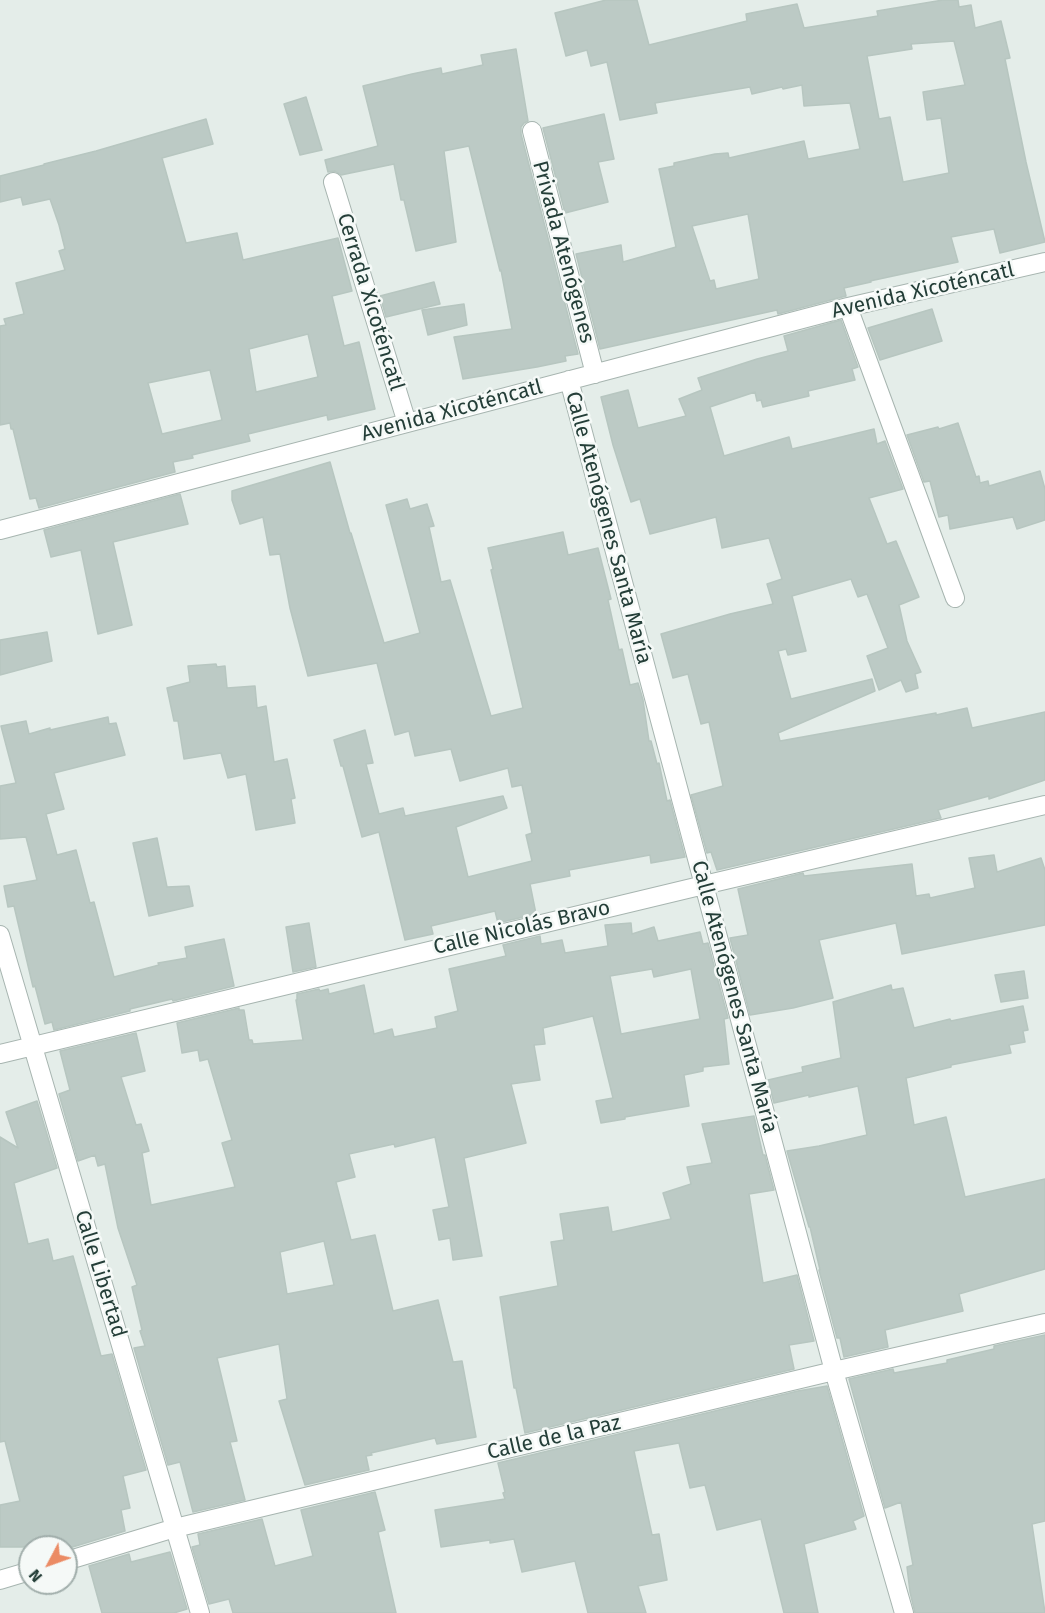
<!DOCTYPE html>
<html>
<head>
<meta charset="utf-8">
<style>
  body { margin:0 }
  #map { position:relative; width:1045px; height:1613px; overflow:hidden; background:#e4ede9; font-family:"Fira Sans",sans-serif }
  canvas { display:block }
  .north { position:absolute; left:18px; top:1535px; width:60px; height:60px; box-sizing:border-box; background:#f5f9f7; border:2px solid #a1aeab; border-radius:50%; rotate:229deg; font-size:16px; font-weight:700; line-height:24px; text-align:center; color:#243e38 }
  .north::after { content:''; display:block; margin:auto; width:21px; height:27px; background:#eb8b64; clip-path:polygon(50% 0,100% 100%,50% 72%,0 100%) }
</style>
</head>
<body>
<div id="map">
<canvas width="1045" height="1613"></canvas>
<div class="north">N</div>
</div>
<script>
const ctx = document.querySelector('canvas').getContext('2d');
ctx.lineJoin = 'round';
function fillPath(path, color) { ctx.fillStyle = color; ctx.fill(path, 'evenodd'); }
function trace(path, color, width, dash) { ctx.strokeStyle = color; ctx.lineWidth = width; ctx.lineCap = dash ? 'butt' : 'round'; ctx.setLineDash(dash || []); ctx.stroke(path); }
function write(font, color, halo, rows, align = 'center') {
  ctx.font = font + ' "Fira Sans",sans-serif'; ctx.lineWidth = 5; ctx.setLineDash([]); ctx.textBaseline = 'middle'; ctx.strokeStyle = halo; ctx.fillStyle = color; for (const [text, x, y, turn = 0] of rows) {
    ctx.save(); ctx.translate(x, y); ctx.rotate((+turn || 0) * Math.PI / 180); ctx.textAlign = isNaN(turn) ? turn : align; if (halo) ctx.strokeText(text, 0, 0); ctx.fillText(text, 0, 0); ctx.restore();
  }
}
const building = new Path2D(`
  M606,0h31l12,45 98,-24 -1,-7 51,-10 7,24 74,-12 -1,-5 66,-11h15l1,7 12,-2 4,23 26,-7 9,37 -5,1 21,103 19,80 -45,11 -6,-24 -43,8 7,25 -88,19 1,1 -27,6 2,8 -68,18 -1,-4 -177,39 -24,-95 45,-9 2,17 53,-15 -17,-78 15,-3v-3l41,-9 13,-1 1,5 75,-17 4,18 52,-10 -10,-46 -46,3 -2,-21 -19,4 -1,-2 -30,7 -2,-7 -95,16 2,10 -37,7 -13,-58 -16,4 -4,-16 -21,6 -11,-43zM954,41l11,44 -42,7 4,28 14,-2 8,55 -46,9 -13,-65 -11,2 -12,-63 45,-7 -1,-5zM748,214l11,65 -43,10 -2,-9 -4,1 -18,-55z
  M516,49l12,72 -4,2 -3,4v7l57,220 -13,2 1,5 -29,6 -74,12 -9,-42 58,-8 -11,-59 -1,1 -31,-125 -25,5 12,91 -40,9 -12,-51h-3l-7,-36 -53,11 -6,-4 -7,1 -3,-12 53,-14 -15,-60 49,-12 29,-6 1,6 41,-9 -2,-10z
  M306,97l16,53 -22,5 -16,-51z
  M604,114l10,45 -16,3 10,40 -43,11 -22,-85z
  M206,119l7,25 -51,14 24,85 51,-10 6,27 95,-22 14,53 -20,5 12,50 15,-4 16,67 -47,11 -1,-5 -79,19 2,7 -58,14 1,3 -20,4 2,10 -136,36 -3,-10 -6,1 -17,-70h-2l-1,-6 -10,2v-99l6,-1 -2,-6 20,-5 -8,-31 49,-13 -6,-19 6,-2 -6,-24 -9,-26 -27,6 -2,-8 -21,5v-26l44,-11v-1l52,-13zM308,334l10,43 -62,15 -7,-43zM210,370l12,50 -60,14 -14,-51z
  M434,282l6,22 -54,13 -6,-21z
  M464,304l3,21 -39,10 -6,-25z
  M932,309l10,32 -62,19 -12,-32z
  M841,320l17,47 -6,2 3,11 -47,11 1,5 -46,11 -2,-7 -4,1 -2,-9 -45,15 14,49 65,-19 3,12 82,-20 3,15 8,-3 18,48 -34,9 18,46 9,-3 23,56 -20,8 8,36 14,31 -6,2 3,14 -12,4 -5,-12 -22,10 -12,-34 21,-8 -21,-54 -9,3 -7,-18 -59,17 14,55 -18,4 -2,-6 -8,2 13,48 81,-20 3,12 -97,42 2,8 156,-28v2l31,-7 5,20 73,-16v68l-56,19v-3l-51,14 3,8 -224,52 -6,-18 -4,1 -16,-58 32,-9 -14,-64 -8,2 -13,-50 -15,4 -12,-44 69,-20 43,-10 -6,-20 15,-5 -13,-41 -47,10 -6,-31 -66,17 -10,-35 -9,3 -18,-57 -12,-48 27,-7 10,38 48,-12 -7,-17 23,-9 -4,-12 59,-19 31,-8 -4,-15z
  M958,423l18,54 3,-1 1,7 8,-2 1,5 51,-15 5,18v31l-28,9 -4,-12 -63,12 -2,-14 -9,2 -9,-36 -6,1 -17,-47 31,-8 1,2z
  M330,462l20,71h1l33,110 36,-10 -34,-128 21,-6 3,10 17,-5 7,22 -5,1 12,55 9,-2 41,136 32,-8 -32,-138 2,-1 -5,-21 75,-16 5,23 30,-7 13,51 -3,1 11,50 3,-1 8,36 8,-2 5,17 6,41h2l6,23 2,-1 8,38 3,-1 15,57 -34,6 -1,-8 -81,15 1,6 -40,8 6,30 -38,9 -3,-12 -64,15 2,8 -28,6 -26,-108 -17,5 -19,-71h-2l-7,-26 31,-10 8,33 -7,1 13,50 24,-6 2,8 98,-20 4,12 -51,19 12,50 64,-16 -6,-26 6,-2 -10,-48 -10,2 -4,-19 -48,13 -9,-32 -36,7 -6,-25 -14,4 -18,-72 -69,13 -18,-68 -10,-54 -10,1 -7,-38 -23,7 -8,-24v-9z
  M180,494l8,30 -75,18 19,83 -34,9 -17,-84 -30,7 -7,-27z
  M47,632l5,29 -52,14v-35z
  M216,664l1,3 8,-1 2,22 28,-2 2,22 9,-2 8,56 13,-3 8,39 -4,1 4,24 -39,7 -10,-56 -18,4 -7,-25 -37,6 -6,-38h-4l-7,-33 23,-6 -2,-16z
  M108,717l1,7 7,-1 9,32 -71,18 10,36 -18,5 11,41 19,-5 14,53 4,-1 20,75 45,-12 -1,-2 29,-5 -2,-11 39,-8 10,47 -61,15 -1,-2 -42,10v2l-76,19 -2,-8 -7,2 -10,-38 -2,1 -19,-81 -6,1 -4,-21 33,-6 -11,-43 -26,2v-53l16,-3 -15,-57 25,-5 3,13 21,-6v2z
  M157,838l10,49 22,-1 4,20 -44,10 -16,-73z
  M994,855l3,17 44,-14 4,12v55l-143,29 -6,-31 -77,17 14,58 -40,10 -43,7 -20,-77 18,-3 -10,-46 65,-16 1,3 108,-12 4,32 13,-2 1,4 45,-10 -6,-30z
  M309,923l7,44 -23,5 -7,-45z
  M631,923l1,11 22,-7 4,14 42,-9 3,12 5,-1 20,75 -4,1 5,45 -26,3v4l-19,4 5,31 -64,11v2l-24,4 -5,-22 17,-3 -20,-82 -50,12 2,16 -11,1 6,35 -29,4 15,59 -62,15 18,98 -29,4 -3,-22 -11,2 -6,-30 16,-3 -14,-70 -40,10 -1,-3 -45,10 6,23 -19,5 15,58 24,-5 18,76 45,-11 15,62 9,-1 14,76 -39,7 -2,-6 -64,15 1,2 -6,1 3,14 -64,15 -26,-84 8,-2 -8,-55 -62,14 20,83 -7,1 15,58 -52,12 -13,-50 -12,3 -34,-117 11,-2 -5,-15 2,-1 -10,-43 5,-2 -19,-57 -13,-64 -7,2 -3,-11 -17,6 -19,-67 11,-4 -10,-39 76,-18 9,38 -24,6 15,48 5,-1 8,27 -7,2 9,52 84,-18 -13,-44 10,-3 -24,-81 -8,2 -2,-11 -16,3 -5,-30 62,-15v2h5l5,30h3l1,4 50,-4 -7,-40h1v-6l22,-5 1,2 8,-2 1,5 35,-9 10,49 18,-5 2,8 43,-9 -2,-11 23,-6 -9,-42 57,-13 -3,-11 37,-9 1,8 21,-4 3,13 43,-7 -3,-21zM652,969l2,8 37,-8 9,50 -79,15 -11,-58zM324,1241l10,44 -47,9 -7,-42z
  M1024,971l4,27 -27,4 -6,-27z
  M891,985l1,5 11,-2 11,40 36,-9 1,2 72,-15 5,24 -5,1 2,11 -16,3 2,8 -60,12v2l-45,11 8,47 32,-8 19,80 80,-18v90l-86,25 4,17 -78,19 3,17 -44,10 -4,-19h-3l-18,-68h1l-10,-43h-1l-22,-76 32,-5 48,-11 -9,-49 -49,11v-2l-35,8 -6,-23 35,-8 -1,-5 39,-9 -8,-56z
  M37,1101l20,67 -43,15 14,61 20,-5 5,22 20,-5 28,100 11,-2 34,116 -23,6 7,32 -9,2 4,21 -59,18v-2h-66v-42l20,-4 -15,-60 -5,1v-305l18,11 -12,-36z
  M754,1116l9,39h2l9,35 -25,4 14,89 34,-8 17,66 -25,4 5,24 -269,64 -9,-45h-2l-14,-91 58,-11 -7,-44 13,-2 -4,-26 48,-7 4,25 59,-13 -8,-26 28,-9 -4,-17 25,-4 -10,-39z
  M1045,1335v186l-13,3 13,89h-130l-5,-21 -3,-25 6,-2 -12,-63 -16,6 -36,-129 44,-10 1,4 53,-10v-3l47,-11v-3z
  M827,1386l37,130 -11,5 3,8 -52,15 14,69h-34l-23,-94 -44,11 -12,-45 -15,3 -11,-45 -45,8 18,84 7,-1 8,46 -29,6 8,27h-58l-13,-52 -53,11 -8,-33 -24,4v-3l-49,7 -6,-37 70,-11 -2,-6 2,-1 -7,-29 300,-72z
  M375,1492l10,38 -7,2 18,81h-163l-4,-14 -20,5 -17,-57 8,-2 -2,-11 64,-15 13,47 38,-10 -12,-46z
  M170,1552l17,57 -13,4h-72l-13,-47 40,-12 2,8z`);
fillPath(building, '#bccac5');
trace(building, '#b7c6c0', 1.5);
const street = new Path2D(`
  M532,131l63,243
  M333,182l74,241
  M848,307l107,291
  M569,380l265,991 70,242
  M0,530l848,-223 197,-45
  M0,935l200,678
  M0,1054l704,-169 341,-80
  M66,1561l109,-33 659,-157 211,-48
  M0,1580l30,-9`);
trace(street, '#a7b5b0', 20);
trace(street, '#fff', 18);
write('21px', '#243e38', '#f5f9f7', [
  ["Privada Atenógenes",563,252,75],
  ["Avenida Xicoténcatl",923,291,-13],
  ["Cerrada Xicoténcatl",370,302,73],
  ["Avenida Xicoténcatl",452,411,-15],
  ["Calle Atenógenes Santa María",608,528,75],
  ["Calle Nicolás Bravo",522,928,-13],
  ["Calle Atenógenes Santa María",734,997,75],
  ["Calle Libertad",100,1274,73],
  ["Calle de la Paz",554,1438,-13]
]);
</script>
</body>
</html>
